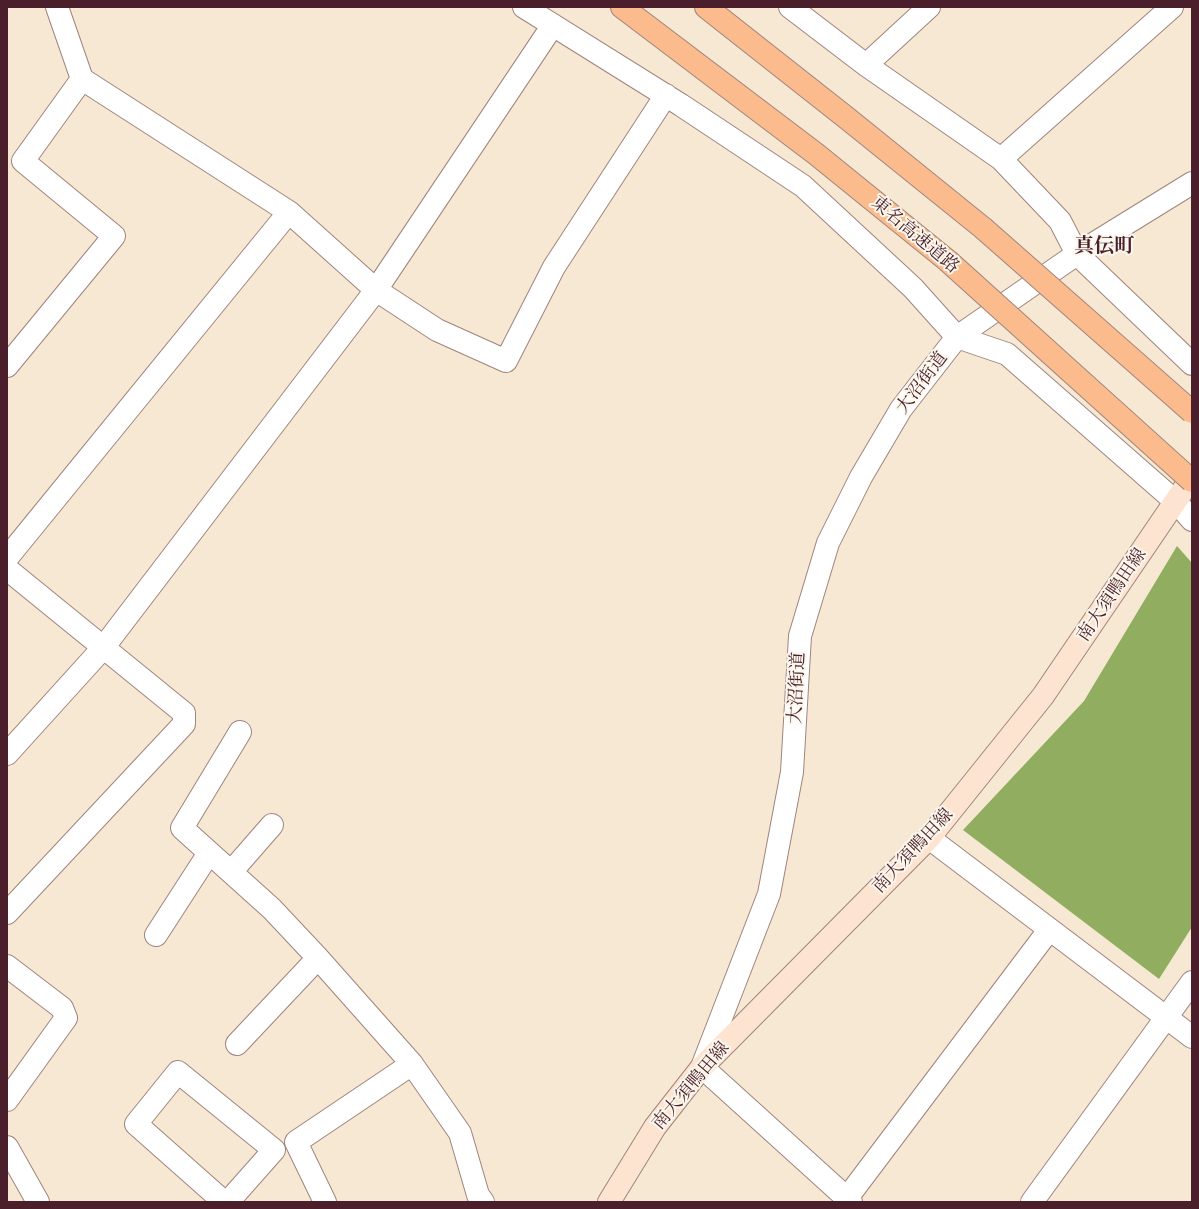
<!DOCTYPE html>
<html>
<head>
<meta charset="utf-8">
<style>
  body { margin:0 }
  #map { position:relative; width:1199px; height:1209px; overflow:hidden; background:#f6e8d2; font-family:"EB Garamond",serif }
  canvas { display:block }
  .frame { position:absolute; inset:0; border:8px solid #4a1f2b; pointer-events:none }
</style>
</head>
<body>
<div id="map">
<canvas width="1199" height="1209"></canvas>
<div class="frame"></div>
</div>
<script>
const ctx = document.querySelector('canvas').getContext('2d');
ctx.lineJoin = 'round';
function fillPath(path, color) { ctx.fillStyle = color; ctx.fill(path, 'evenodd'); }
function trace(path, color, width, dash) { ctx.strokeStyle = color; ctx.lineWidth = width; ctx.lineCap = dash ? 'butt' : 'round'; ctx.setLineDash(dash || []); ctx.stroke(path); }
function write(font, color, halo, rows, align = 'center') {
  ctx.font = font + ' "EB Garamond","Noto Serif JP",serif'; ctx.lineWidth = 4; ctx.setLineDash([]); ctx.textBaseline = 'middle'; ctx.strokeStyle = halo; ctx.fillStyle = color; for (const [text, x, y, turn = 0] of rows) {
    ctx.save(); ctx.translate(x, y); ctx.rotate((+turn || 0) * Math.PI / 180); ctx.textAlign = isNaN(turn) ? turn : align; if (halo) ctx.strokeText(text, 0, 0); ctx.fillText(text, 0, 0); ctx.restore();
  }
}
fillPath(new Path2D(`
  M1177,546l15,17v364l-33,52 -196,-149 121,-129z`), '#91ad60');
const street = new Path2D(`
  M524,7l157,98 122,81 110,102 44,49 50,17 169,148 16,18
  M790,7l76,58 135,94 59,62 17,33 115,110
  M553,25l-177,265 61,40 69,31 48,-94 112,-172
  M866,65l63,-58
  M1001,159l171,-152
  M7,366l107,-130 -91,-75 59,-82
  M7,558l282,-346
  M7,569l177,144v11l-177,189
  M240,732l-58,96 90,81 46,49 94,106 48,69 18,62 5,7
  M7,754l96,-106 273,-358 -87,-78 -207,-133 -25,-72
  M929,838l263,199
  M231,872l41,-47
  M156,935l53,-82
  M7,966l55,42 4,10 -59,82
  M237,1044l81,-86
  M7,1147l31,55
  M847,1198l202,-268
  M224,1202l-88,-78 42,-52 96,78 -46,52
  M325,1202l-29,-60 116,-78
  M851,1202l-149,-135 67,-173 23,-122 8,-136 28,-93 33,-66 40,-68 56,-72 120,-83 115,-71
  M1032,1202l160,-220`);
const secondary = new Path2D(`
  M609,1202l46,-75 47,-60 227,-229 114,-142 149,-219`);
const highway = new Path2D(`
  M622,7l194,147 132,107
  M706,7l142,112 135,109`);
trace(street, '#a0847e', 24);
trace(secondary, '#a0847e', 24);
trace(highway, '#a0847e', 24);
trace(street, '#fff', 22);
trace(secondary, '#fde4d1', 22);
trace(highway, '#fbbb8c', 22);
const highwayBridge = new Path2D(`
  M983,228l209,184
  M948,261l244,220`);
trace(highwayBridge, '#a0847e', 24, []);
trace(highwayBridge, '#fbbb8c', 22);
write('18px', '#4a1f2b', '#fbf7ec', [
  ["東名高速道路",915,235,40],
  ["大沼街道",922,383,-53],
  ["南大須鴨田線",1112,595,-56],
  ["大沼街道",797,688,-87],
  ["南大須鴨田線",913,851,-47],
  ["南大須鴨田線",691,1086,-50]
]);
write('bold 20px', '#4a1f2b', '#fbf7ec', [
  ["真伝町",1104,247]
]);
</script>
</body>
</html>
